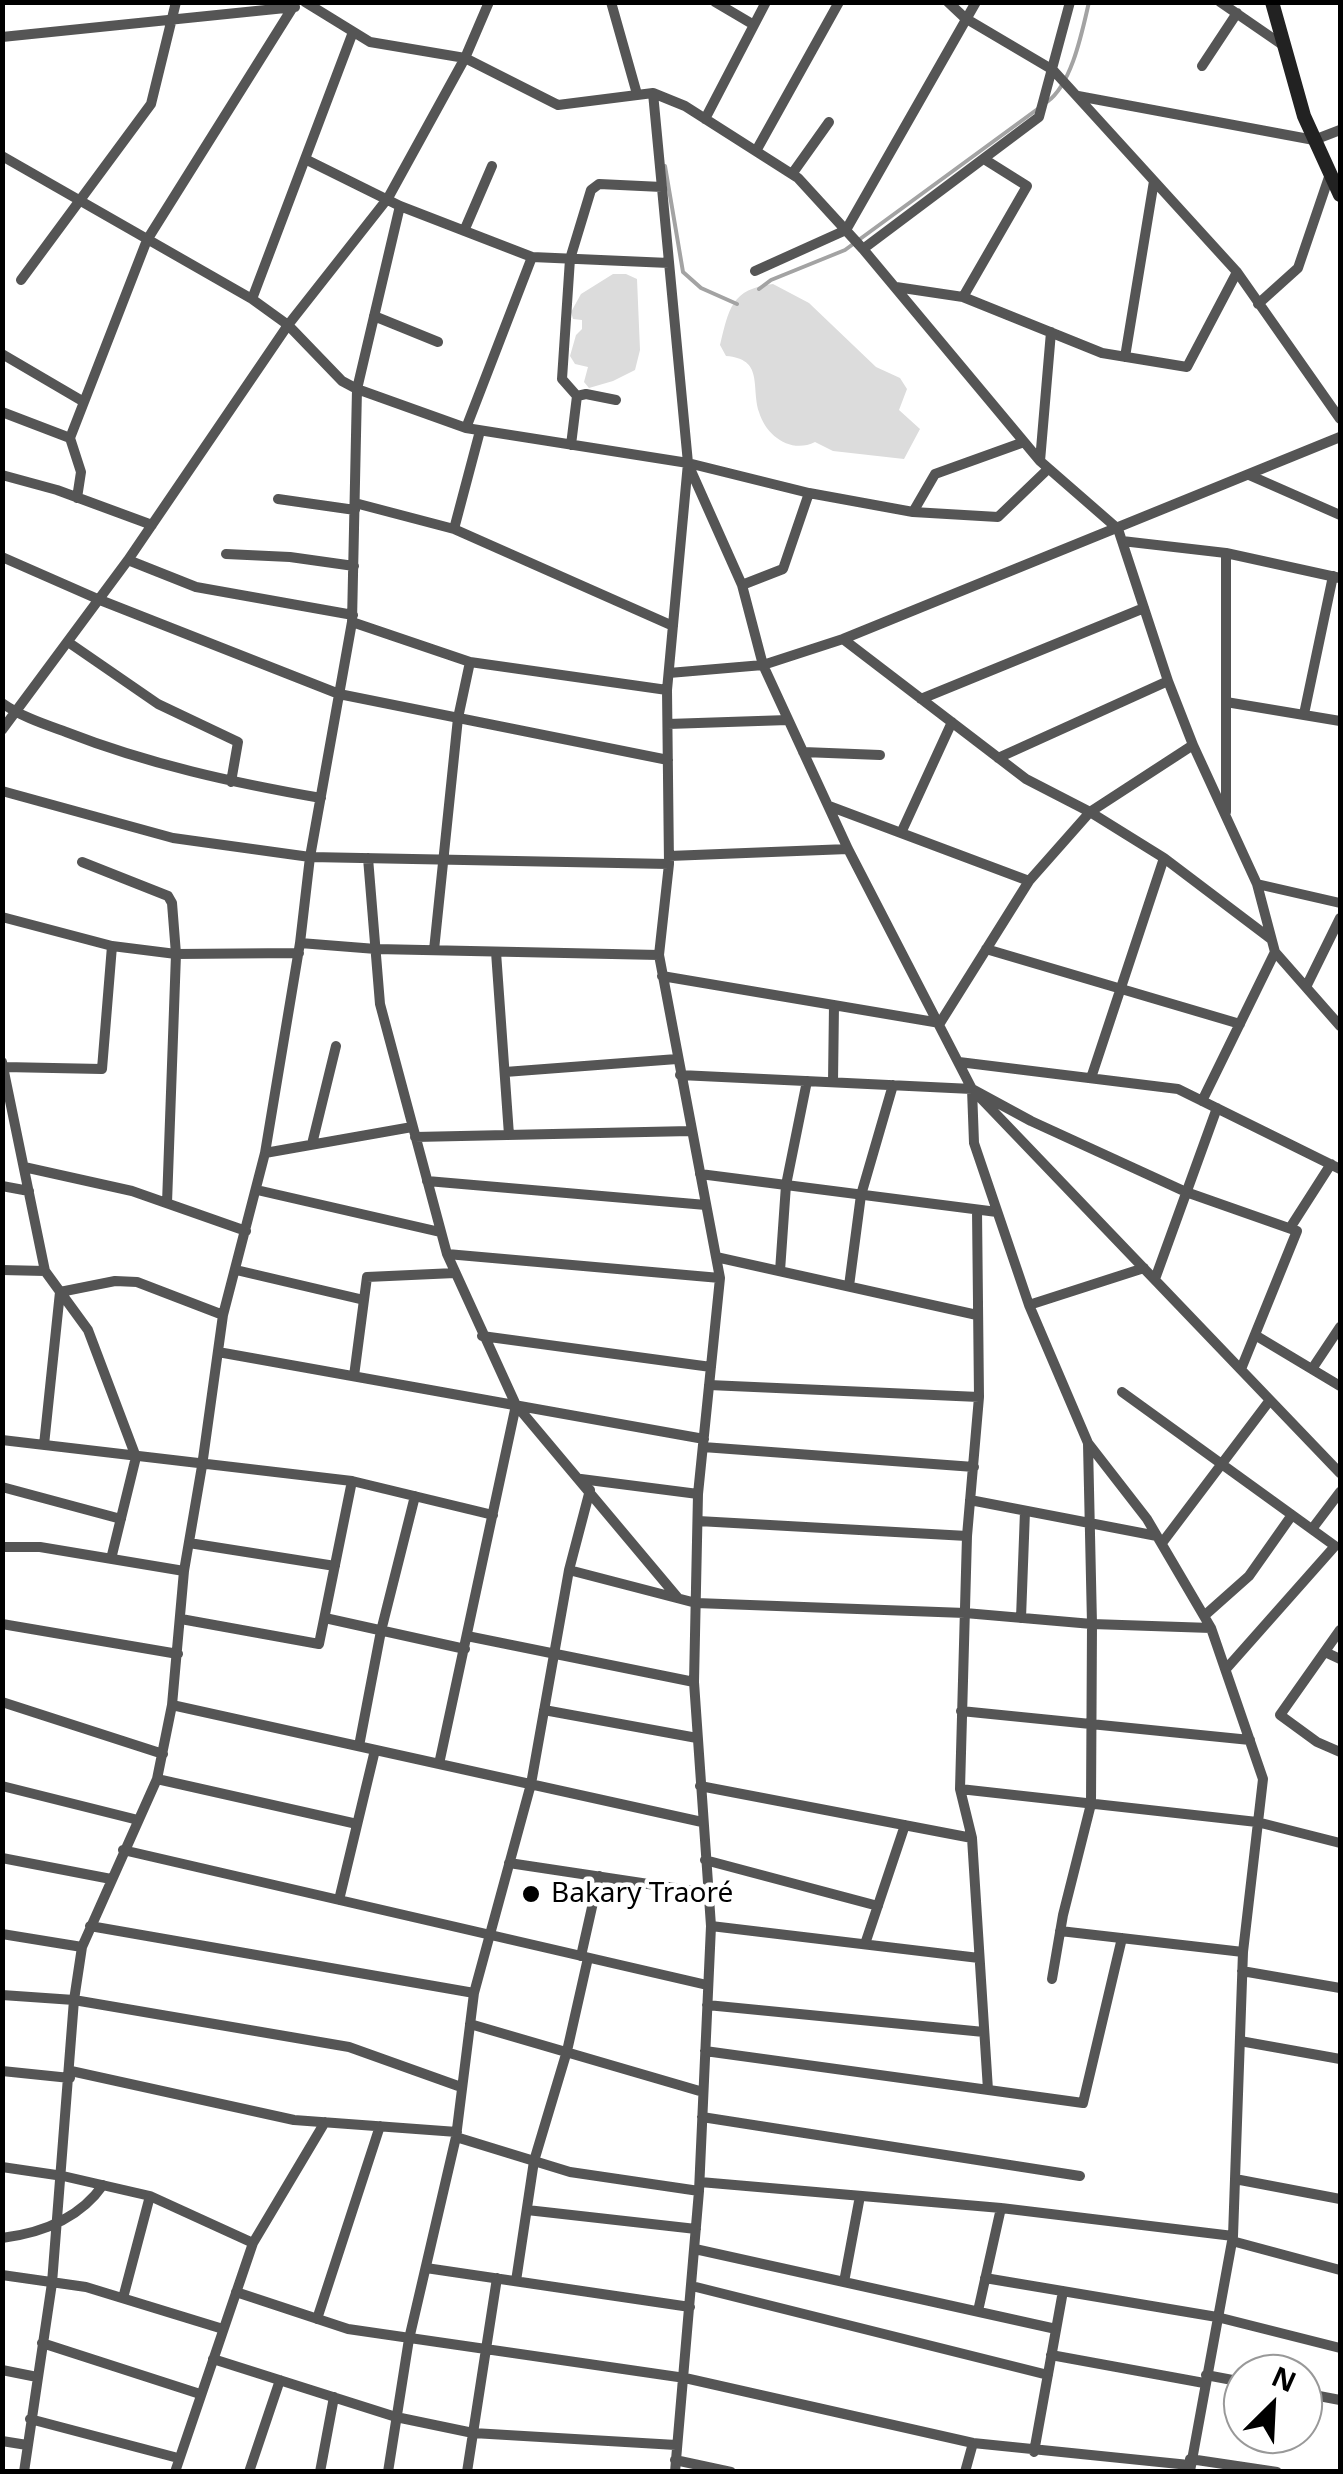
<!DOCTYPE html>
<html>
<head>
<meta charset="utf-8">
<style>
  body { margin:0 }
  #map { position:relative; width:1343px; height:2474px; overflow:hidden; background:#fff; font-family:"Noto Sans",sans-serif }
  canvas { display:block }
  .frame { position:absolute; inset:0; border:5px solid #000; pointer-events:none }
  .north { position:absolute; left:1223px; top:2354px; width:100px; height:100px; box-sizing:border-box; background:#fff; border:2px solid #999; border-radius:50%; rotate:24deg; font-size:28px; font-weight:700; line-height:40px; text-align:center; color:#000 }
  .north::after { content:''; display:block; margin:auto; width:35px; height:45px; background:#000; clip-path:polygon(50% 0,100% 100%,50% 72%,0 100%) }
</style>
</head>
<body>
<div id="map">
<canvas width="1343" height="2474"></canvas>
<div class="frame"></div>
<div class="north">N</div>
</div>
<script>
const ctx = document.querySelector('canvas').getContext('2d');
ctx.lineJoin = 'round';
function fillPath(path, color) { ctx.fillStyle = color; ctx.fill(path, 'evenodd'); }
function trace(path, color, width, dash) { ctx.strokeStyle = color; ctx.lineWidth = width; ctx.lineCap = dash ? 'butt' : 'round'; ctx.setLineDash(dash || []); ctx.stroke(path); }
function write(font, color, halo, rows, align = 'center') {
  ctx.font = font + ' "Noto Sans",sans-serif'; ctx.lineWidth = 9; ctx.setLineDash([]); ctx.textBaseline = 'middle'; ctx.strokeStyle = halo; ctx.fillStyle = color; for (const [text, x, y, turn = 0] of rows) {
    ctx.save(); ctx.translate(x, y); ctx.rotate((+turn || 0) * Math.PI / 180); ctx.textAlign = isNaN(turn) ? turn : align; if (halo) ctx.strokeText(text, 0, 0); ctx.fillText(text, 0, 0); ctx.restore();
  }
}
fillPath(new Path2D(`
  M613,274h13l11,5 3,71 -5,20 -22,11 -24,7 -5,-6 4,-15 -13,-3 -5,-8 6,-21 6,-6v-9l-9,-1 -2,-7 10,-18z
  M773,284l36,19 67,64 24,11 7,11 -8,21 21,19 -16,30 -71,-8 -18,-9c-24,12 -49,-6 -56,-30 -8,-26 5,-53 -33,-56l-6,-11c9,-36 11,-56 53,-61z`), '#dcdcdc');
trace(new Path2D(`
  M1047,102c25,-18 35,-70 42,-100
  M665,166l18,106 18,16 36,16
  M759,289l12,-9 74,-30 194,-142`), '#a3a3a3', 4);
trace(new Path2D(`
  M305,2l65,40 95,16 93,47 95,-12 32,13 113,72 65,71 177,212 78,68 50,152 25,64 64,139 18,68 65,74
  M611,2l26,92
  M715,2l39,23
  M948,2l17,16 88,52 184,202 103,147
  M1220,2l64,44
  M2,37l293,-30
  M1202,66l35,-53
  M653,93l35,370 -21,227 2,174 -10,91 61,323 -22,216 -4,188 17,244 -12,265 -24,281
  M1078,96l236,44 26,-10
  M705,119l61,-117
  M756,151l83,-149
  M2,156l250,143 36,26 54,56 15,8 109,39 222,35 121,30 104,19 85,5 50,-48
  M305,159l95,47 132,51 137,6
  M792,174l37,-52
  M464,231l28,-65
  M863,249l176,-132 31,-115
  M755,271l91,-41 130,-228
  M21,280l130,-176 25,-102
  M896,287l67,10 139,56 85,14 50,-95
  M963,297l64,-111 -43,-27
  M252,299l101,-267
  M1258,304l40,-36 32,-94
  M374,316l64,26
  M2,354l82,48
  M1125,357l29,-176
  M577,396l-15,-17 8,-120 21,-69 8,-6 63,3
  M2,412l68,26
  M466,428l66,-171
  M571,445l6,-49 9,-2 30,6
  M1040,461l11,-129
  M688,464l54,121 21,80 85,184 124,240 368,384
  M2,475l55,15 95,35
  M1249,475l91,40
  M77,498l4,-26 -11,-34 77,-198 146,-233
  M278,499l77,11
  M355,503l99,26 219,97
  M913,512l22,-38 89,-32
  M454,529l26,-98
  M1122,541l104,12 114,25
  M1226,553v259
  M226,554l64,3 64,9
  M2,557l98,43 239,94 329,66
  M128,560l68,27 157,28
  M742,585l41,-16 26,-76
  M352,622l118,40 197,28
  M843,639l183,140 64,33 74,46 107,81
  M68,642l90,62 80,38 -7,40
  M669,673l94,-8 80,-26 497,-202
  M921,699l223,-91
  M1226,702l114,19
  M2,703c20,14 42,21 64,29 82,32 168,51 255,66
  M1304,714l29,-138
  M668,724l120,-4
  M2,730l126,-170 160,-235 100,-127 77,-140 24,-56
  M803,752l77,3
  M998,758l170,-77
  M2,791l171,47 137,19 359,7
  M829,806l200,75
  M901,833l51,-111
  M669,856l179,-7
  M368,858l12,146 67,250 69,151 162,193
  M82,862l86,34 4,7 4,51 -9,249
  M1257,884l83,19
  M2,917l110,29 64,8 123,-1
  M300,943l76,6 283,6
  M986,949l254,75
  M434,950l24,-232 12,-56
  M496,952l13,183
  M662,976l278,47 89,-142 61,-69 103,-67
  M1306,987l34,-69
  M2,1062l43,209 43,59 48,127 -25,102
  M959,1062l219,27 162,80
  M4,1067l98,2 10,-123
  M505,1072l172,-13
  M680,1075l292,14 59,32 155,71 111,39 -56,138
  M1091,1078l73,-220
  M833,1082l1,-77
  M972,1089l2,54 55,162 59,138 59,76 64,109 52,151 -20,173 -10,284
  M1202,1101l73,-149
  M415,1137l276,-6
  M312,1144l24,-98
  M265,1153l147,-26
  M24,1167l108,24 114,40
  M700,1174l297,38
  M427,1181l279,24
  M2,1186l27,5
  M257,1190l183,42
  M977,1210l2,187 -12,139 -7,253 12,49 16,252
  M1290,1228l41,-64
  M447,1254l273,24
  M716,1257l261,58
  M2,1270l43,1
  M236,1270l128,30
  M780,1271l6,-86 21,-104
  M1155,1279l62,-171
  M849,1286l12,-91 32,-110
  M1029,1305l115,-37
  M1255,1335l85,51
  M482,1336l229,31
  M218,1352l486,87
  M1312,1369l28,-42
  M354,1376l13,-99 88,-4
  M709,1385l270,12
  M1122,1392l213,154 -109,123
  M2,1440l350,41 141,34
  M44,1445l16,-153 55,-11 22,1 86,33
  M703,1447l271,20
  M581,1479l117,15
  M2,1487l119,32
  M970,1500l187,36
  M698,1521l269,15
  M1312,1529l28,-37
  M189,1543l146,23
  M1162,1543l108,-143
  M2,1547h38l144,24
  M569,1570l127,33 269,10 127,11 119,4
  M1204,1616l45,-40 43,-61
  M325,1618l140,31
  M1021,1618l4,-107
  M181,1619l138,25 33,-163
  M2,1624l176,30
  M1340,1630l-60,85 37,27 23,10
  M467,1636l227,46
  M1325,1652l15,7
  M2,1702l161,52
  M172,1705l530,117
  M544,1710l153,28
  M961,1711l289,29
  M359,1746l22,-115 34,-135
  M439,1764l77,-359
  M157,1779l200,45
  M2,1786l136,34
  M700,1786l272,52
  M960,1789l297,33 83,21
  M123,1850l584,135
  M2,1858l109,21
  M705,1860l173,46
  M509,1863l199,30
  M339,1900l36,-150
  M90,1926l384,67
  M711,1926l268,32
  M1060,1931l183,21
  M2,1934l80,13
  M865,1944l40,-119
  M581,1956l18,-80
  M1242,1971l98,17
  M1052,1979l11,-64 28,-111 1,-180 -4,-180
  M2,1995l72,5 275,47 112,40
  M707,2005l277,27
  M470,2024l233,68
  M1240,2041l100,18
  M705,2051l378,52 39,-165
  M2,2071l68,7
  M71,2071l223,49 163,12
  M702,2117l378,59
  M456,2137l114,35 129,19
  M2,2167l61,9 87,20 103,47
  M1235,2179l105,20
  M700,2182l301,26 232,28 -43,235
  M527,2210l169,19
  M2,2238c40,-5 78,-20 101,-53
  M1232,2241l108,29
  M695,2249l361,80
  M426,2268l264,39
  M2,2275l84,12 137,42
  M985,2278l232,39 123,31
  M516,2281l18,-120 33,-110 21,-93
  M844,2282l16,-86
  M692,2286l356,89
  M236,2292l112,37 337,49 288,65 216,22
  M123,2298l27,-102
  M978,2311l23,-103
  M317,2319l63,-193
  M42,2343l158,51
  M1051,2355l153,28
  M213,2359l183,58 77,16 203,12
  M2,2370l35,7
  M1206,2375l37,7
  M1303,2393l37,7
  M30,2419l148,39
  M2,2441l25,4
  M1034,2452l29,-161
  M1190,2459l87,13
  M675,2460l56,12
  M24,2472l28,-189 22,-283 8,-53 75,-168 15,-74 12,-134 18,-105 21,-151 42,-162 35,-210 10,-86 42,-235 5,-233 43,-183
  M175,2472l78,-229 72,-121
  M249,2472l31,-92
  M320,2472l14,-75
  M388,2472l21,-133 47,-202 18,-144 57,-209 38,-214 21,-80
  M467,2472l30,-194
  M965,2472l8,-29`), '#555', 10);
trace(new Path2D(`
  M1272,2l32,114 36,79`), '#222', 14);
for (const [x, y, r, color] of [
  [531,1894,10,"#000"]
]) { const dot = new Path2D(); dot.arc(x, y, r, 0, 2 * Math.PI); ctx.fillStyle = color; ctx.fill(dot); trace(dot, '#fff', 4); }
write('28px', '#000', '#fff', [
  ["Bakary Traoré",551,1894]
], 'left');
</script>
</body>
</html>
